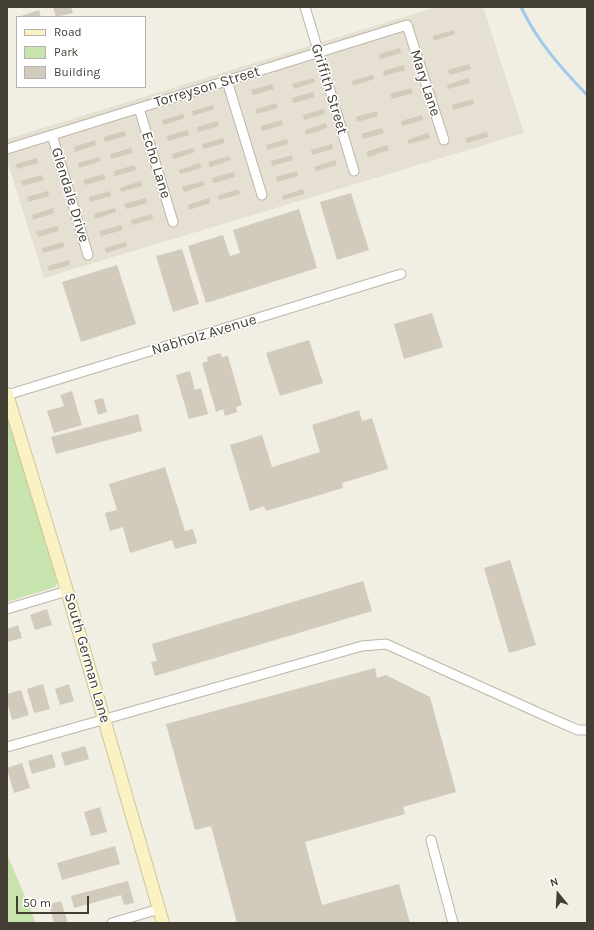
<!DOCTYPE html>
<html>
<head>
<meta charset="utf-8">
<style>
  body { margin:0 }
  #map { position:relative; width:594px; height:930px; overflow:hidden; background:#f1eee4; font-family:Karla,sans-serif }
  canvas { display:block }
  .frame { position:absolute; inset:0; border:8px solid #433e34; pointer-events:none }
  .legend { position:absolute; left:16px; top:16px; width:130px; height:72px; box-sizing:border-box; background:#fff; border:1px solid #b4b2ae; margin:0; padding:5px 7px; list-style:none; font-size:12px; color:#433e34 }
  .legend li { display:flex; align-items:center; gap:8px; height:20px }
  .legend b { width:20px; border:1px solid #b4b2ae }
  .north { position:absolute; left:538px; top:874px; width:40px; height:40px; -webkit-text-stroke:3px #fff; paint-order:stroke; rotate:342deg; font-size:11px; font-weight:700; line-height:16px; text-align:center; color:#433e34 }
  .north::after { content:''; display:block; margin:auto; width:14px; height:18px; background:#433e34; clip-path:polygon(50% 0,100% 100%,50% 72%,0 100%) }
  .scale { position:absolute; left:16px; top:896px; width:73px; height:18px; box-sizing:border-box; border:2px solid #433e34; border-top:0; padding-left:5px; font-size:12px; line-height:14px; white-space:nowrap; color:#433e34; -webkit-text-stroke:3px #fff; paint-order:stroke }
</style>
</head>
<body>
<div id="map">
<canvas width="594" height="930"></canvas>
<div class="frame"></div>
<ul class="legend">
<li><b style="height:5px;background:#fbf2c3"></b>Road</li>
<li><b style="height:11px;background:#c7e4ae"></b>Park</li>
<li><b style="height:11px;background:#d2caba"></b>Building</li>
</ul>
<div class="north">N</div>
<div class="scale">50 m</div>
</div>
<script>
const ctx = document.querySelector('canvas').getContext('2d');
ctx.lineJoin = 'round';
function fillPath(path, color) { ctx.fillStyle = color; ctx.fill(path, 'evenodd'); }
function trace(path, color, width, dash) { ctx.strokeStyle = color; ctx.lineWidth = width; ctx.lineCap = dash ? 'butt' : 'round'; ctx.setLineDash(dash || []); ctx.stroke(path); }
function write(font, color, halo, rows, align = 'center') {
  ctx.font = font + ' Karla,sans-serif'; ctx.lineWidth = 3; ctx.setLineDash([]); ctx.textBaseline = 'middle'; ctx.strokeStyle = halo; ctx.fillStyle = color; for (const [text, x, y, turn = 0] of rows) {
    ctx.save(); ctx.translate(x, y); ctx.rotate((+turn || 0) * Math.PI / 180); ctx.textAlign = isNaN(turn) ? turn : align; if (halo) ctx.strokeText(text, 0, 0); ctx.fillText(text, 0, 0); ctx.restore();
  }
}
fillPath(new Path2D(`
  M436,7h47l41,126 -480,145 -37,-118v-21z`), '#e5e0d2');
fillPath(new Path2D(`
  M7,408l51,174 -3,5 -48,15z
  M7,854l29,69h-29z`), '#c7e4ae');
trace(new Path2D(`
  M521,7c16,34 40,61 66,88`), '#a2c8ec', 3);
fillPath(new Path2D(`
  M53,7h18l2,6 -17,4z
  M39,10l2,7h-23z
  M454,30l1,4 -21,7 -1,-5z
  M400,48l1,5 -21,6 -1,-5z
  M469,64l2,5 -21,6 -2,-5z
  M404,65l1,5 -21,6 -1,-5z
  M373,75l1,4 -21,7 -1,-5z
  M313,78l2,4 -21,7 -2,-5z
  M468,78l2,5 -22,6 -1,-4z
  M272,84l2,5 -21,6 -2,-5z
  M411,88l2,5 -21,6 -2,-5z
  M313,92l2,5 -21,6 -2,-5z
  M473,99l1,5 -21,6 -1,-5z
  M276,103l2,5 -21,6 -2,-4z
  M213,105l1,4 -21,7 -1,-5z
  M324,109l1,5 -21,6 -1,-5z
  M377,111l1,5 -21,6 -1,-5z
  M183,114l2,4 -21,7 -2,-5z
  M422,115l1,5 -21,6 -1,-5z
  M282,120l1,5 -21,6 -1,-5z
  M218,121l1,5 -21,6 -1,-5z
  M326,123l1,5 -21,7 -1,-5z
  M382,128l2,5 -21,6 -2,-5z
  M188,130l1,5 -21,6 -1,-5z
  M124,131l2,5 -21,6 -2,-5z
  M487,132l1,5 -21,6 -1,-5z
  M428,133l2,5 -21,6 -2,-4z
  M223,138l2,5 -21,6 -2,-5z
  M287,139l1,5 -21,6 -1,-5z
  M95,140l1,5 -21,7 -1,-5z
  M332,144l1,5 -21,6 -1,-5z
  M387,145l2,5 -21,7 -2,-5z
  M131,148l1,5 -21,6 -1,-5z
  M193,148l2,4 -21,7 -2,-5z
  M292,155l1,5 -21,6 -1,-5z
  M229,156l2,4 -21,7 -2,-5z
  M99,157l1,4 -21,7 -1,-5z
  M37,158l1,5 -21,6 -1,-5z
  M335,160l2,5 -21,6 -2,-4z
  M200,163l1,5 -21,6 -1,-4z
  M135,165l1,5 -21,6 -1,-5z
  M297,171l1,5 -21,6 -1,-5z
  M234,172l1,5 -21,6 -2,-5z
  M104,174l2,5 -21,6 -2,-5z
  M42,175l2,5 -21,6 -2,-5z
  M141,181l1,5 -21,6 -1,-4z
  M203,181l2,4 -21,7 -2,-5z
  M238,189l2,5 -21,6 -2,-4z
  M303,189l1,5 -21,6 -1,-4z
  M48,191l1,5 -21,6 -1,-5z
  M110,191l1,5 -21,6 -1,-5z
  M351,193l18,57 -32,10 -17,-58z
  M146,198l1,5 -21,6 -2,-5z
  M209,198l1,5 -21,7 -1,-5z
  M53,208l1,5 -21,7 -1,-5z
  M115,208l1,4 -21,7 -1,-5z
  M299,209l18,59 -111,35 -18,-57 35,-11 7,21 10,-3 -7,-23z
  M152,214l1,5 -21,6 -1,-5z
  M121,225l2,5 -22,6 -1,-5z
  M57,226l2,5 -21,6 -2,-5z
  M63,242l1,5 -21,6 -1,-5z
  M126,242l1,4 -21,7 -1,-5z
  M182,249l17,55 -26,8 -17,-56z
  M69,260l1,5 -21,6 -1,-5z
  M117,265l19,59 -55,18 -19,-60z
  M432,313l11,34 -39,12 -10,-35z
  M309,340l14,43 -43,13 -14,-43z
  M220,353l2,4 6,-1 14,49 -6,2 1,5 -12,4 -2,-7 -7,3 -14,-49 6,-2 -1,-4z
  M190,371l5,19 6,-2 7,26 -19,5 -13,-44z
  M72,391l10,34 -28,8 -7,-22 17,-5 -4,-11z
  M103,398l4,14 -9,3 -4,-15z
  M359,410l3,11 10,-3 16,51 -46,14 1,5 -77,23 -2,-5 -14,5 -20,-66 32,-10 10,32 48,-15 -8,-27z
  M138,414l4,17 -86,23 -5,-17z
  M165,467l20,64 8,-2 4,14 -22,6 -3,-9 -42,13 -7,-26 -13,4 -5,-18 12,-3 -8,-26z
  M510,560l26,85 -27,8 -25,-85z
  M363,581l9,30 -217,65 -4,-14 6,-1 -5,-17z
  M47,609l5,16 -17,5 -5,-15z
  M18,625l4,13 -15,4v-13z
  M375,668l2,10 9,-3 44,22 26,95 -53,15 2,7 -100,28 17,63 77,-21 11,39h-173l-26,-97 -16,4 -29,-106z
  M43,684l7,25 -16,4 -7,-24z
  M69,684l5,17 -14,4 -5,-16z
  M21,690l8,25 -17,5 -5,-19v-7z
  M85,746l4,13 -24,7 -4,-13z
  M52,754l4,13 -24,7 -4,-13z
  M22,763l8,25 -16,5 -7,-25z
  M100,807l7,25 -16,4 -7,-24z
  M115,846l5,18 -58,16 -5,-17z
  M128,881l6,22 -10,2 -3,-10 -47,13 -3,-12z
  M61,901l7,22h-14l-5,-19z`), '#d2caba');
const street = new Path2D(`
  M305,7l49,164
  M227,81l35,114
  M139,108l34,114
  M52,135l36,120
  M7,149l400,-124 37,115
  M7,395l394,-121
  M7,609l60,-18
  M7,747l355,-101 24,-2 162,73 30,13h9
  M431,840l22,83
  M112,923l47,-14`);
const secondary = new Path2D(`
  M7,394l60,197 96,332`);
trace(street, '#bcb6a7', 11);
trace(secondary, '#cfc496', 14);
trace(street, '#fff', 9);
trace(secondary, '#fbf2c3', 12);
write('15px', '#433e34', '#fff', [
  ["Mary Lane",425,83,72],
  ["Torreyson Street",207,87,-17],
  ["Griffith Street",329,89,73],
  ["Echo Lane",156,165,73],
  ["Glendale Drive",70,195,73],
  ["Nabholz Avenue",204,335,-17],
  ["South German Lane",87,658,74]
]);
</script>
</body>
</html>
